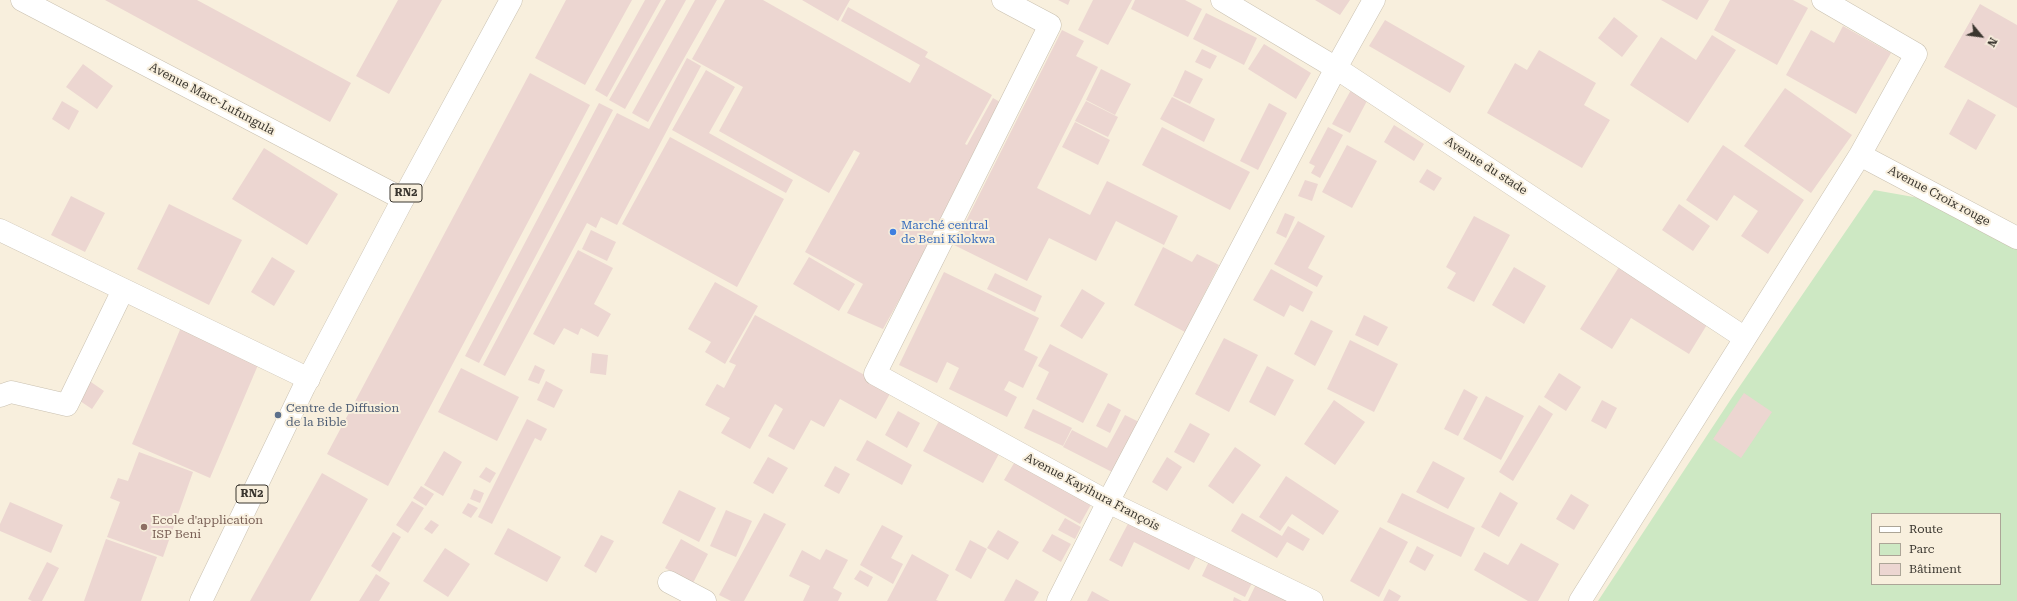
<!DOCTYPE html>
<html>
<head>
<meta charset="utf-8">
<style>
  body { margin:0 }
  #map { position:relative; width:2017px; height:601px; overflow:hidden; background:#f8efdd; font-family:"Roboto Serif",serif }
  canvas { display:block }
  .legend { position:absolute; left:1871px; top:513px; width:130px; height:72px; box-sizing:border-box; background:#f8efdd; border:1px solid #aca597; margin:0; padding:5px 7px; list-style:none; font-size:12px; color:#3a362f }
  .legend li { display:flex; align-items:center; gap:8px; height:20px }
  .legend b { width:20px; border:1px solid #aca597 }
  .north { position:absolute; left:1961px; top:16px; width:40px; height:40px; -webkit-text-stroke:3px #f8efdd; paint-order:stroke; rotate:119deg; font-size:11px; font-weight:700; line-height:16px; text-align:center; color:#3a362f }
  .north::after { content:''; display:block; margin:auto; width:14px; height:18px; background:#3a362f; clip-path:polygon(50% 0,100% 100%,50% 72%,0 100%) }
</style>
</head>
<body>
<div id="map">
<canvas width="2017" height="601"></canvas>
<ul class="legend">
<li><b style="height:5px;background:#fff"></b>Route</li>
<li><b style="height:11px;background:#cde8c3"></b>Parc</li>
<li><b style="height:11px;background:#ecd6d1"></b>Bâtiment</li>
</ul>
<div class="north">N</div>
</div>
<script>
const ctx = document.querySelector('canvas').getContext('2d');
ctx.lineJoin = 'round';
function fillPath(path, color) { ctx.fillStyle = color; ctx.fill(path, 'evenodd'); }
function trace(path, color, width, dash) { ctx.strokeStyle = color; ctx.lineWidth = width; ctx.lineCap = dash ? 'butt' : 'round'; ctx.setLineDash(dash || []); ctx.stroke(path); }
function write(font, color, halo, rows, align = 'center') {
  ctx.font = font + ' "Roboto Serif",serif'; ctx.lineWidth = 4; ctx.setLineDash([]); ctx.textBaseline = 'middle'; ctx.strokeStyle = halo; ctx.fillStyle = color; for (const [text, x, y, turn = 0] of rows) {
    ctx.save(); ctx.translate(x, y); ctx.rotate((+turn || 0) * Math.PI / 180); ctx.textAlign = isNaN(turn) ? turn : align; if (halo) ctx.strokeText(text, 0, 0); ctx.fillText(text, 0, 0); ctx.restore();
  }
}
fillPath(new Path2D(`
  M1874,190l51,9 92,50v352h-419l133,-202zM1872,514h128v70h-128z`), '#cde8c3');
fillPath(new Path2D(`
  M105,0h92l154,83 -21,39z
  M398,0h44l-53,94 -33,-18z
  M566,0h66l-47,85 -50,-27z
  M645,0h16l-54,97 -12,-7z
  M666,0h20l-61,109 -16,-9z
  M695,0h22l-69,122 -16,-9z
  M725,0h38l147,83 10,-18 -79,-44 7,-14 80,45 -3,5 67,38 -27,49 2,1 26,-47 14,8 -124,223 -36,-16 16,-29 -58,-32 55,-99 -6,-3 -25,43 -110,-62 24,-44 -51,-28z
  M802,0h48l-12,21z
  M1058,0h12l-2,5z
  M1093,0h39l-24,45 -30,-15z
  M1135,0h50l17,9 -14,28 -57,-28z
  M1315,0h35l-10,15z
  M1661,0h48l-12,20z
  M1730,0h63l15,8 -31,57 -63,-35z
  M1980,4l37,21v83l-73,-41z
  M1206,13l51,25 -13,27 -51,-26z
  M1614,17l24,19 -16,21 -24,-19z
  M1385,20l80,46 -15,27 -81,-47z
  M1843,26l48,27 -35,61 -70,-39 25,-45 23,13z
  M1062,30l22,11 -8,15 22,11 -61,121 53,27 17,-34 71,35 -14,29 -48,-24 -20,40 -47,-23 -22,43 -73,-36z
  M1712,35l24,15 -48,73 -58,-38 31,-48 35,23z
  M1264,44l47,29 -15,26 -48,-30z
  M1202,49l15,7 -7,13 -15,-7z
  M1539,50l57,33 -12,22 26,15 -28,48 -95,-55 28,-50 12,7z
  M687,58l14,8 -84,159 -16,-8 -5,11 -9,-5 -82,153 -22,-11 134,-252 32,16z
  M83,64l30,22 -16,23 -31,-22z
  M1101,69l30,15 -16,31 -29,-15z
  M706,70l29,17 -26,46 84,47 -7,13 -114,-63z
  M1185,70l18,9 -13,25 -17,-8z
  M530,73l60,32 -202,381 -61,-32z
  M1785,88l67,47 -41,58 -67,-47z
  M1351,90l17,9 -18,34 -18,-9z
  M1172,97l43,22 -11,23 -44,-23z
  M1968,99l28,16 -20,35 -27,-16z
  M62,101l17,10 -10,19 -17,-11z
  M1086,101l32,16 -10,20 -33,-16z
  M599,103l14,7 -134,253 -14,-7z
  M1269,103l18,10 -29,57 -18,-9z
  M1075,122l35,18 -12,25 -36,-18z
  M1394,125l30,19 -10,17 -30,-19z
  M1162,127l88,45 -20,38 -88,-45z
  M1328,127l15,8 -23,43 -9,-5 4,-7 -6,-3z
  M670,137l114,62 -47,88 -115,-63z
  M1347,145l30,16 -25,47 -30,-16z
  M1723,145l81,55 -36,54 -27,-18 17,-25 -24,-16 -17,26 -31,-21z
  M264,148l74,46 -31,51 -75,-46z
  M1427,169l15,9 -8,13 -15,-9z
  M1305,180l13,4 -6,17 -14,-5z
  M71,196l34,17 -20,39 -34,-17z
  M169,204l73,36 -33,65 -72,-36z
  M1679,204l31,22 -17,25 -31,-21z
  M1285,213l10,4 -9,21 -10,-5z
  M1474,216l36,19 -36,67 -27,-14 9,-15 -10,-6z
  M1298,221l27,15 -17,32 15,8 -6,11 -43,-23z
  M591,230l25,12 -9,19 -25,-12z
  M1163,247l29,15 5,-8 22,11 -34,67 -51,-27z
  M578,250l35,18 -19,36 17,10 -13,23 -17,-9 -3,7 -14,-7 -10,17 -21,-11z
  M272,257l23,14 -21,35 -23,-14z
  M809,257l46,27 -16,27 -46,-27z
  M1514,267l32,19 -22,38 -32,-19z
  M1619,267l89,56 -19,31 -58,-36 -19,31 -32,-20z
  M1271,269l42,23 -10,20 -13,-7 -6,12 -31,-17z
  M944,272l95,46 -15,32 14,7 -15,31 -14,-7 -5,9 13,7 -10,20 -58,-28 10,-21 -12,-6 -10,21 -38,-18z
  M995,273l47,23 -7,16 -48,-23z
  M715,282l43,24 -33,58 -20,-12 6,-10 -23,-13z
  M1082,289l23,14 -23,36 -22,-13z
  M755,315l137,75 -16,29 -36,-20 -16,28 -13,-7 -17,30 -26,-14 15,-27 -8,-5 -25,45 -29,-16 9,-15 -25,-13 12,-21 7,4 12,-23 -7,-3z
  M1364,315l24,12 -10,19 -23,-11z
  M1311,320l22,11 -18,35 -21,-12z
  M182,325l79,33 -51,120 -78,-34z
  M1224,338l34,17 -29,57 -34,-18z
  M1350,340l48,24 -24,48 -47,-23z
  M1050,344l58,30 -25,49 -47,-24 13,-27 -11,-6z
  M592,353l16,2 -2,20 -16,-2z
  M535,365l10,5 -6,14 -11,-4z
  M1267,366l27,14 -19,36 -26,-14z
  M461,368l58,29 -22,44 -59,-29z
  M75,371l29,20 -12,18 -30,-20z
  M1559,373l22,14 -15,24 -22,-14z
  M546,381l17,9 -9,18 -17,-8z
  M1464,389l14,8 -20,39 -14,-7z
  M1744,393l28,19 -31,46 -28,-19z
  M1486,396l38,20 -23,44 -38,-21z
  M1334,400l31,22 -30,43 -31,-21z
  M1602,400l15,8 -11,21 -15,-8z
  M1108,403l13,7 -11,23 -14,-7z
  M1539,405l14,9 -40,67 -14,-9z
  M1033,409l39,19 -9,18 -39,-18z
  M898,411l22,12 -13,25 -22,-13z
  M1125,415l18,9 -27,50 -53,-27 9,-17 35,18z
  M527,419l20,10 -6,12 -6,-3 -43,86 -14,-7z
  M940,419l60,33 -17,31 -60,-32z
  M1190,423l20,11 -16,29 -20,-11z
  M867,440l45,25 -10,20 -46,-25z
  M1235,447l26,18 -28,39 -25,-18z
  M444,451l18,11 -19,34 -19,-11z
  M139,452l54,20 -30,85 -56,-20 13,-35 -10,-4 8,-20 10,3z
  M768,457l20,11 -15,26 -20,-11z
  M1167,457l15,10 -15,24 -15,-9z
  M1017,458l76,43 -13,23 -76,-44z
  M1433,461l32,17 -17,31 -32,-17z
  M835,466l15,8 -11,20 -15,-8z
  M486,467l10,6 -6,10 -11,-6z
  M322,473l46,26 -58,102h-60z
  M1286,476l53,35 -16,24 -31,-21 -12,17 -21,-14z
  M421,486l13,8 -8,12 -13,-8z
  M474,489l10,4 -4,10 -10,-4z
  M679,490l37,18 -17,34 -37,-19z
  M1500,492l18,11 -19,34 -18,-10z
  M1402,493l73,35 -14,29 -74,-35z
  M1571,494l18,11 -15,25 -18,-11z
  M412,501l12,7 -16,25 -12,-8z
  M10,502l53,23 -12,28 -51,-22v-7z
  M468,503l10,5 -7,10 -9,-5z
  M726,510l26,11 -16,36 -26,-11z
  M764,513l22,11 -42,77h-13l-12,-6z
  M1242,513l40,23 6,-10 22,13 -7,12 -16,-9 -10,16 -46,-27z
  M1132,516l67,35 -10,19 -55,-28 -12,25 -13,-7z
  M1065,518l16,9 -6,12 -17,-9z
  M431,520l8,5 -7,9 -8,-5z
  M882,525l21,11 -12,22 12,6 -10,20 -33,-19z
  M1380,527l28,15 -29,55 -29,-16z
  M508,528l53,29 -14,25 -53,-28z
  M998,530l21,12 -11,18 -21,-12z
  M393,532l8,5 -21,35 -9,-6z
  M1052,534l19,10 -10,18 -19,-11z
  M601,535l13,6 -18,32 -12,-7z
  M106,539l51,18 -16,44h-57z
  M681,539l27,15 -15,29 -28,-15z
  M970,540l17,9 -16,30 -16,-9z
  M1521,543l38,21 -21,37h-10l-54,-31 10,-18 24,13z
  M1417,546l17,9 -9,16 -16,-9z
  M445,548l25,16 -22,33 -25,-16z
  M826,549l22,11 -15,28 9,5 -4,8h-35l7,-15 -21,-10 13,-26 18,10z
  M912,554l37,21 -13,25 3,1h-52z
  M1211,557l43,22 -9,18 -43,-21z
  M47,562l12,6 -17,33h-10l-4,-2z
  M860,570l13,7 -5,10 -14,-8z
  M376,574l14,9 -11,18h-20z
  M1016,579l23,13 -5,9h-30z
  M1258,580l42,21h-52z
  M1389,589l12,7 -3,5h-15z
  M1092,591l18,10h-23z
  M1234,597l8,4h-9z`), '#ecd6d1');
const minor = new Path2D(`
  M22,0l381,199
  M1003,0l47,25 -175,349 233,128 204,99
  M1222,0l114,68 409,270
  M1860,155l157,83
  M0,230l309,149
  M0,396l11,-4 56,13 56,-115
  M669,582l36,19
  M1058,601l50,-99 228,-434 38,-68
  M1580,601l280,-446 56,-101 -93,-54`);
const highway = new Path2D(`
  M201,601l103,-214 99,-188 108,-199`);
trace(minor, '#c9c0b0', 23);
trace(highway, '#c9c0b0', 23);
trace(minor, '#fff', 22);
trace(highway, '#fff', 22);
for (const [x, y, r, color] of [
  [893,232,4,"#3f7fe0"],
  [278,415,4,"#5c6f8a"],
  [144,527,4,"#8d6e63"]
]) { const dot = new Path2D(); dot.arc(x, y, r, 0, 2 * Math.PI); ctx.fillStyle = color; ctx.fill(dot); trace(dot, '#f8efdd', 1.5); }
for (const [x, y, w] of [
  [406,193,32],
  [252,494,32]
]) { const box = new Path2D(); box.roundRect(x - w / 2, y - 9, w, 18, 3); ctx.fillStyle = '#f8efdd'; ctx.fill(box); trace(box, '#3a362f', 1); }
write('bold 11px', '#3a362f', null, [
  ["RN2",406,193],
  ["RN2",252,494]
]);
write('12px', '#3a362f', '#f8efdd', [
  ["Avenue Marc-Lufungula",212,99,28],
  ["Avenue du stade",1486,166,33],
  ["Avenue Croix rouge",1939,196,28],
  ["Avenue Kayihura François",1092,492,28]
]);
write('12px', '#366cbe', '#f8efdd', [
  ["Marché central",901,225],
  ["de Beni Kilokwa",901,239]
], 'left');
write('12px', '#4e5e75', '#f8efdd', [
  ["Centre de Diffusion",286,408],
  ["de la Bible",286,422]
], 'left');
write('12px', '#785e54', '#f8efdd', [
  ["Ecole d'application",152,520],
  ["ISP Beni",152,534]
], 'left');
</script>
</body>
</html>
